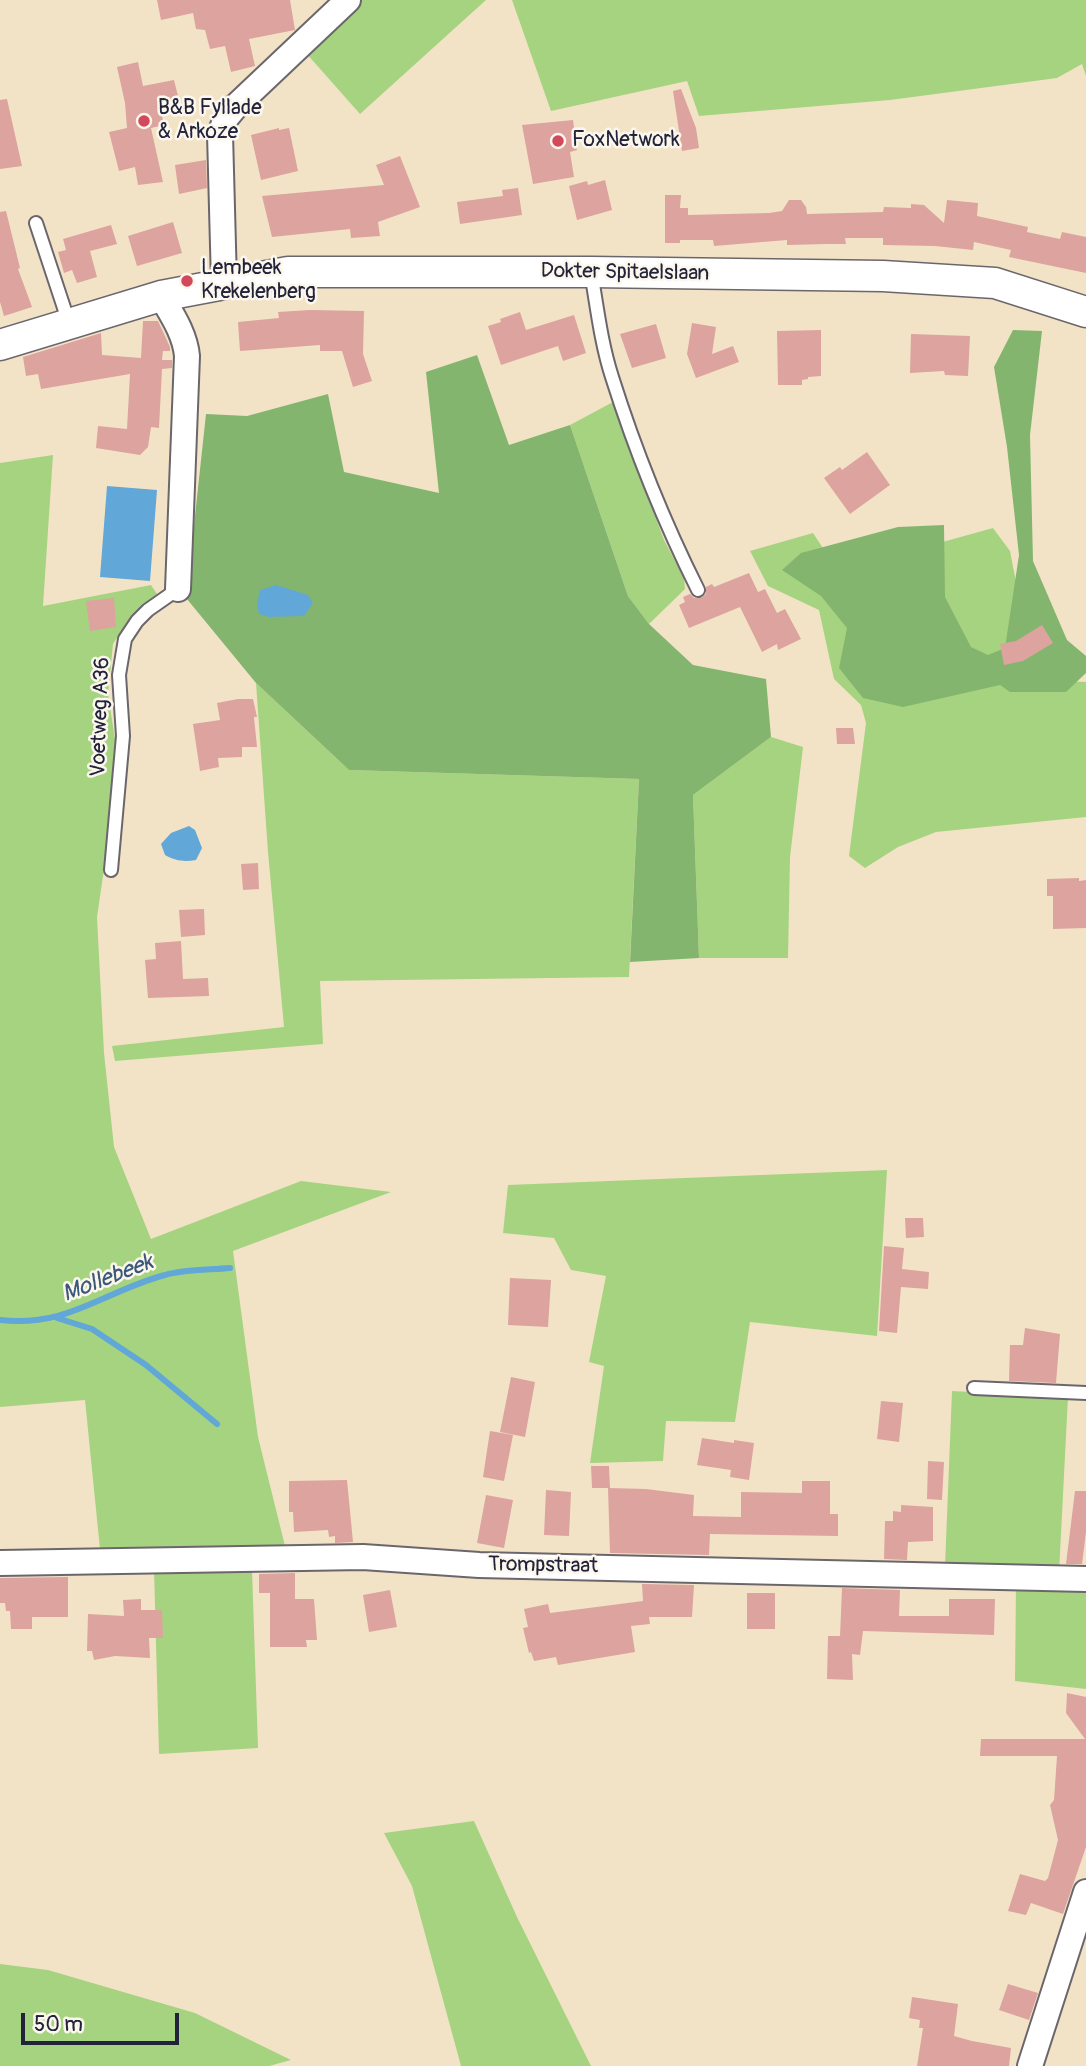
<!DOCTYPE html>
<html>
<head>
<meta charset="utf-8">
<style>
  body { margin:0 }
  #map { position:relative; width:1086px; height:2066px; overflow:hidden; background:#f2e3c7; font-family:Pangolin,sans-serif }
  canvas { display:block }
  .scale { position:absolute; left:21px; top:2013px; width:158px; height:32px; box-sizing:border-box; border:4px solid #22223b; border-top:0; padding-left:9px; font-size:21px; line-height:24px; white-space:nowrap; color:#22223b; -webkit-text-stroke:5px #fbf7ec; paint-order:stroke }
</style>
</head>
<body>
<div id="map">
<canvas width="1086" height="2066"></canvas>
<div class="scale">50 m</div>
</div>
<script>
const ctx = document.querySelector('canvas').getContext('2d');
ctx.lineJoin = 'round';
function fillPath(path, color) { ctx.fillStyle = color; ctx.fill(path, 'evenodd'); }
function trace(path, color, width, dash) { ctx.strokeStyle = color; ctx.lineWidth = width; ctx.lineCap = dash ? 'butt' : 'round'; ctx.setLineDash(dash || []); ctx.stroke(path); }
function write(font, color, halo, rows, align = 'center') {
  ctx.font = font + ' Pangolin,sans-serif'; ctx.lineWidth = 5; ctx.setLineDash([]); ctx.textBaseline = 'middle'; ctx.strokeStyle = halo; ctx.fillStyle = color; for (const [text, x, y, turn = 0] of rows) {
    ctx.save(); ctx.translate(x, y); ctx.rotate((+turn || 0) * Math.PI / 180); ctx.textAlign = isNaN(turn) ? turn : align; if (halo) ctx.strokeText(text, 0, 0); ctx.fillText(text, 0, 0); ctx.restore();
  }
}
fillPath(new Path2D(`
  M359,0h127l-126,114 -54,-61z
  M512,0h574v76l-4,-12 -25,14 -167,22 -191,16 -12,-35 -136,30z
  M613,402l51,138 20,38 1,11 -36,35 -21,-28 -58,-171z
  M53,455l-10,151 108,-21 6,9 -26,22 -18,28 -5,50 9,58 -7,76 -13,89 7,136 10,94 37,92 150,-58 90,11 -158,59 25,186 28,113 -186,-1 -15,-149 -85,7v-944z
  M993,528l17,23 25,129 51,2v135l-150,15 -38,15 -33,21 -16,-12 17,-133 -5,-18 -27,-26 -15,-69 -51,-24 -18,-35 63,-18 25,38z
  M256,683l93,87 290,9 -10,198 -309,4 3,63 -208,17 -3,-15 172,-19 -16,-175z
  M771,737l32,10 -13,110 -2,101h-89l-6,-163z
  M887,1170l-10,166 -127,-14 -15,100 -69,-1 -3,40 -73,2 14,-97 -15,-4 17,-86 -35,-6 -17,-32 -51,-5 5,-48z
  M952,1391l116,6 -9,176 -114,-7z
  M154,1569l98,1 6,178 -99,6z
  M1016,1584l70,6v99l-71,-8z
  M474,1821l43,96 74,149h-130l-49,-180 -28,-53z
  M0,1964l48,6 147,43 96,47 -22,6h-269z`), '#a6d380');
fillPath(new Path2D(`
  M1013,330l29,1 -12,104 3,126 34,79 19,16v17l-20,19h-56l-10,-7 -97,22 -40,-9 -24,-30 8,-40 -26,-32 -39,-26 19,-17 97,-26 46,-2 1,72 26,50 17,8 17,-7 14,-93 -12,-108 -13,-80z
  M477,355l32,90 61,-20 58,171 21,28 44,41 73,14 5,58 -78,58 6,163 -69,4 9,-183 -290,-9 -93,-87 -74,-90 8,-31 16,-148 41,2 81,-22 16,78 95,21 -13,-121z`), '#84b56e');
fillPath(new Path2D(`
  M107,486l50,4 -7,91 -50,-4z
  M276,585l32,10 5,8 -9,13 -35,1 -10,-3 -2,-10 3,-14z
  M189,826l6,4 7,18 -6,12c-12,2 -20,1 -31,-5l-4,-11 10,-11z`), '#61a7d7');
trace(new Path2D(`
  M57,1318l35,11 54,36 71,59
  M0,1320c68,8 104,-29 165,-45 20,-6 44,-5 65,-7`), '#61a7d7', 6);
fillPath(new Path2D(`
  M157,0h133l5,30 -46,9 6,27 -24,6 -6,-26 -15,3 -5,-19 -9,-1 -3,-16 -32,7z
  M138,62l5,24 31,-6 7,28 -20,4 3,13 -13,3 12,54 -25,3 -3,-18 -16,4 -10,-39 18,-4 -2,-25 -8,-36z
  M681,89l15,39 3,20 -17,3 -9,-60z
  M7,99l15,67 -22,3v-69z
  M573,120l4,30 -7,2 4,25 -41,7 -11,-59z
  M279,128v2l10,-2 9,43 -37,9 -10,-45z
  M400,156l20,51 -42,15 2,14 -29,2 -1,-9 -78,8 -10,-41 122,-11 -8,-20z
  M206,160l1,28 -28,6 -4,-29z
  M605,180l7,30 -35,10 -8,-34 18,-5 1,4z
  M518,188l4,27 -62,9 -3,-22 46,-6 -1,-6z
  M665,195h16l-1,13h8v7l81,-2 13,-2 7,-11h12l5,7 1,7 76,-2 1,-5 27,1v-4l13,1 20,18 3,-23 31,3 -1,13 51,11 -1,5 33,7 2,-7 24,5v36l-77,-16 2,-7 -37,-8 -1,8 -38,-4 -52,-1v-7h-38l1,6h-20l-39,1v-5l-73,6 -1,-6h-33v3h-15z
  M6,211l14,57 -2,1 14,38 -28,9 -4,-14v-90z
  M173,222l9,31 -45,13 -9,-30z
  M111,225l6,19 -27,7 7,26 -20,6 -5,-13 -8,3 -6,-21 8,-2 -3,-11z
  M310,310l54,1 -1,43 9,27 -19,6 -11,-36h-22v-6l-80,6 -2,-29 41,-4 -1,-6z
  M520,312l6,18 48,-15 12,38 -23,8 -5,-15 -57,19 -13,-39 13,-4 -1,-3z
  M143,321h15l12,26v4h-7l-1,9h10v8l-10,1 -3,59 -8,-1 -3,20 -8,8 -44,-7 2,-22 29,3 3,-55 -89,15 -3,-15 -12,2 -3,-19 78,-24 1,22 39,3z
  M692,323l24,4 -4,27 21,-8 6,16 -43,16 -9,-24z
  M656,324l10,34 -34,10 -12,-34z
  M821,330v46l-13,1v2l-6,1v5h-24l-1,-54z
  M911,334l59,2 -2,40 -23,-1 -1,-4 -34,2z
  M867,452l23,33 -40,29 -26,-36 16,-11 2,3z
  M749,573l9,19 7,-3 12,24 8,-4 16,30 -23,11 -1,-6 -15,8 -22,-45 -51,21 -10,-23 6,-3 -2,-5 7,-3 4,4h7l5,-4v-7l6,-3 2,3z
  M114,598l2,29 -26,4 -4,-30z
  M1042,625l11,18 -30,18 -19,4 -4,-21 16,-3z
  M238,699h15l4,18h-3l3,30h-15v10l-24,1 1,9 -19,4 -7,-47 27,-4 -3,-17z
  M836,728h17l2,16h-18z
  M258,863l1,26 -16,1 -2,-26z
  M1079,878v3l7,-1v48l-33,1v-33h-6v-17z
  M204,909l1,26 -24,2 -2,-27z
  M181,941l2,38 25,-1 1,18 -61,2 -3,-38 11,-1 -1,-16z
  M905,1218h18l1,19 -18,1z
  M884,1246l20,2 -2,21 27,3 -1,17 -27,-2 -4,46 -18,-2z
  M510,1278l41,2 -3,47 -40,-2z
  M1025,1328l35,6 -4,49 -47,-2 1,-36h13z
  M511,1377l24,5 -10,55 -25,-5z
  M881,1401l22,2 -4,39 -22,-3z
  M490,1431l23,4 -9,46 -21,-4z
  M702,1438l32,5v-3l20,3 -5,37 -19,-3 1,-7 -34,-5z
  M928,1461l16,1 -2,38 -15,-1z
  M591,1466h18l1,22h-18z
  M347,1480l6,62 -18,1v-7l-6,1 -1,-7 -34,2 -1,-20h-4v-31z
  M802,1481h28v33h8v22l-128,-2 -1,21 -99,-2 -2,-65 38,1 48,6 -1,21 48,1v-25l61,1z
  M546,1490l25,2 -2,44 -25,-1z
  M1075,1491h11v41l-4,32h-16z
  M486,1495l27,5 -9,48 -27,-5z
  M901,1505l32,2v34l-25,1 -1,18 -23,-1 1,-38h8v-10l8,1z
  M295,1573v26h19l3,41h-11l1,7h-37v-54h-11v-19z
  M68,1577v40h-36v12h-21l-1,-18h-4l-1,-8h-5v-25z
  M642,1584l52,1 -2,32h-43l1,7 -19,2 4,26 -77,13 -2,-8 -22,4 -3,-9 -2,1 -6,-25 5,-1 -4,-18 24,-5 2,9 93,-12z
  M842,1588l58,2 -1,26h50v-17h46l-1,36 -131,-4 -3,24 -8,-1 1,26 -26,-1 1,-43h12z
  M390,1590l7,37 -28,5 -6,-37z
  M747,1593h28v36h-28z
  M141,1599v11h21l1,28h-14l1,20 -35,-2 -21,4 -2,-9h-5l1,-37 36,2 -1,-16z
  M1067,1693l19,4v150l-23,67 -32,-11 -5,12 -18,-4 12,-37 25,7 3,-3 10,-38 -8,-35 4,-5 3,-44h-77l1,-17h104l-19,-26z
  M1008,1984l30,9 -9,27 -30,-10z
  M912,1997l46,7 -4,32 18,5 39,7 -2,18h-92l6,-38h-4l1,-8 -11,-2z`), '#dda39f');
const service = new Path2D(`
  M36,223l33,100
  M591,272c6,35 10,71 21,105 23,73 52,145 86,213
  M111,870l12,-134 -4,-61 6,-36 12,-18 11,-11 30,-21
  M974,1388l112,5`);
const minor = new Path2D(`
  M224,283l-4,-149 6,-16 10,-12 112,-106
  M161,296c11,19 24,38 26,60l-9,233
  M0,1563l363,-6 116,8 607,14
  M1030,2066l56,-174`);
const tertiary = new Path2D(`
  M0,345l161,-49 127,-24h303l292,4 112,7 91,29`);
trace(service, '#6b666c', 16);
trace(minor, '#6b666c', 28);
trace(tertiary, '#6b666c', 33);
trace(service, '#fff', 12);
trace(minor, '#fff', 24);
trace(tertiary, '#fff', 30);
for (const [x, y, r, color] of [
  [144,121,7,"#d1495b"],
  [558,141,7,"#d1495b"],
  [187,281,7,"#d1495b"]
]) { const dot = new Path2D(); dot.arc(x, y, r, 0, 2 * Math.PI); ctx.fillStyle = color; ctx.fill(dot); trace(dot, '#fbf7ec', 2.5); }
write('21px', '#22223b', '#fbf7ec', [
  ["B&B Fyllade",158,109],
  ["& Arkoze",158,133],
  ["FoxNetwork",572,141],
  ["Lembeek",201,269],
  ["Krekelenberg",201,293]
], 'left');
write('21px', '#22223b', '#fbf7ec', [
  ["Dokter Spitaelslaan",625,273,1],
  ["Voetweg A36",101,717,-88],
  ["Trompstraat",543,1566,1]
]);
write('italic 23px', '#3b5779', '#fbf7ec', [
  ["Mollebeek",108,1279,-21]
]);
</script>
</body>
</html>
